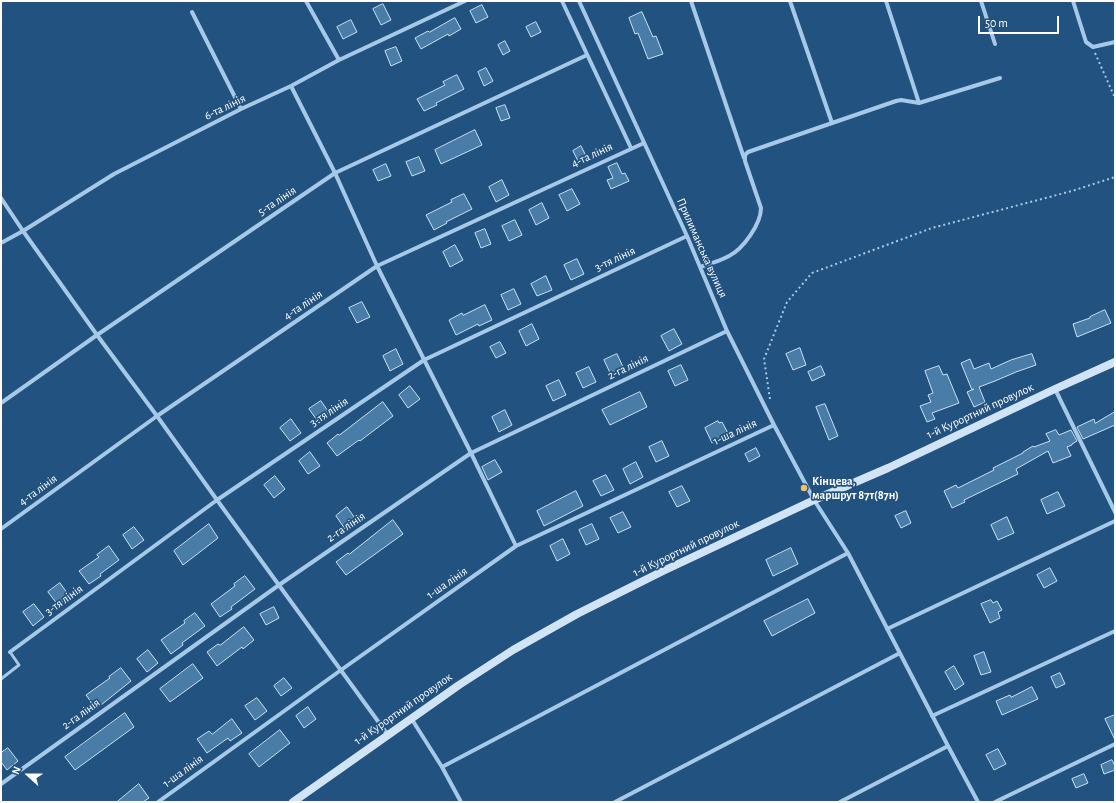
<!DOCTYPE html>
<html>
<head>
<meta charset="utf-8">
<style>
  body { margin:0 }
  #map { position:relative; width:1116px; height:803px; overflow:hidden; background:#22527f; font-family:"Alegreya Sans",sans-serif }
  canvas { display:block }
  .frame { position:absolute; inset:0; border:2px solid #fff; pointer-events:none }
  .north { position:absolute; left:8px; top:755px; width:40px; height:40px; -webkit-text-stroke:3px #22527f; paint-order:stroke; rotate:291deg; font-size:11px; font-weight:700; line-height:16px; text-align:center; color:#fff }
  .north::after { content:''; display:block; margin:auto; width:14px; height:18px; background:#fff; clip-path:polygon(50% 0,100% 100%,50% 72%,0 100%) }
  .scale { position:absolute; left:978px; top:16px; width:81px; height:18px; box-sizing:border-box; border:2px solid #fff; border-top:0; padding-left:5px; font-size:12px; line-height:14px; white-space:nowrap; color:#fff; -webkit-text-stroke:3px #22527f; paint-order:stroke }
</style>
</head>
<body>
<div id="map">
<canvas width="1116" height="803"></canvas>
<div class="frame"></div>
<div class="north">N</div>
<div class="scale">50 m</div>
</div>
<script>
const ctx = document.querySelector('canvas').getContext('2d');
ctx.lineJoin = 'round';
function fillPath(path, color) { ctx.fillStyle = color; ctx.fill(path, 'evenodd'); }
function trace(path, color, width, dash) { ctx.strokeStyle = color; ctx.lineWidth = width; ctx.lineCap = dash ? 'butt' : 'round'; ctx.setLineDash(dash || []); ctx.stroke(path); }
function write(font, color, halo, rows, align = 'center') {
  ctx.font = font + ' "Alegreya Sans",sans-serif'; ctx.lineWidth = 3.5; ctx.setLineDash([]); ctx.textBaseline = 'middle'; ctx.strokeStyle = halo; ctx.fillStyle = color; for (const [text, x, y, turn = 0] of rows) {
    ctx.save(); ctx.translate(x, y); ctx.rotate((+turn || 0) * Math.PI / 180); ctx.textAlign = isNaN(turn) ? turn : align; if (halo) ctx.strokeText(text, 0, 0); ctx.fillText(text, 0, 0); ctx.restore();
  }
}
const building = new Path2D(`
  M383,4l8,16 -10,5 -8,-16z
  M482,5l6,12 -12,6 -6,-12z
  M642,12l11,25 3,-1 7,18 -15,5 -10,-26 -3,1 -6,-16z
  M455,18l6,11 -12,7 -1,-2 -27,15 -6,-11 13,-7 1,1z
  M351,20l6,12 -14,7 -6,-12z
  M536,22l5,10 -10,5 -5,-10z
  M505,41l5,10 -7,4 -5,-10z
  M396,47l6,14 -11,5 -6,-15z
  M486,68l7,13 -9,5 -6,-14z
  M457,75l7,14 -28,14 1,2 -13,6 -7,-12 28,-14 -2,-3z
  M505,105l5,13 -9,3 -5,-13z
  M475,130l7,15 -41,19 -6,-14z
  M581,146l5,10 -8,5 -5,-10z
  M419,157l6,14 -13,5 -6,-14z
  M617,163l5,11 3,-1 4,8 -18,8 -4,-9 6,-2 -5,-11z
  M386,164l5,12 -13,5 -5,-11z
  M502,180l7,15 -13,7 -7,-15z
  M572,189l8,15 -13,7 -8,-16z
  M464,194l8,15 -26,13 1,1 -13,7 -8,-15 26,-13 -1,-2z
  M542,203l7,15 -13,7 -7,-15z
  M515,220l7,15 -13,6 -7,-15z
  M485,229l6,15 -10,4 -6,-15z
  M455,245l8,15 -13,7 -7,-15z
  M577,259l7,15 -13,6 -7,-15z
  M546,276l6,14 -15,6 -6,-12z
  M514,289l7,15 -13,6 -7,-15z
  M362,302l8,15 -13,6 -8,-15z
  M485,305l7,15 -13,6 -1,-2 -22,11 -7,-15 13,-7 1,2z
  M1105,310l6,13 -34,14 -4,-13 17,-6v-1z
  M532,324l7,15 -13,7 -7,-15z
  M674,329l8,15 -13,7 -8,-15z
  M500,342l6,11 -10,5 -6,-11z
  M800,348l6,17 -13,5 -7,-16z
  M396,349l7,15 -13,7 -7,-15z
  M617,354l7,15 -13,6 -7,-15z
  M1032,354l4,11 -20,7 -21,9 -16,6 6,15 -11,5 -7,-15 7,-3 -2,1 -11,-27 9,-4 4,10 15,-6 2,6 20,-9z
  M681,365l7,15 -13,6 -7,-15z
  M821,366l4,9 -13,6 -4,-9z
  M939,366l4,9 4,-1 12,29 -27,10 3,6 -8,3 -7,-16 11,-4 -3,-7 5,-2 -8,-22z
  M589,367l7,15 -13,6 -7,-15z
  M559,380l7,15 -13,6 -7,-15z
  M410,386l10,13 -12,9 -9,-13z
  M640,392l7,15 -37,18 -8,-15z
  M321,401l9,13 -11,9 -10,-14z
  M383,402l10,14 -33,25 -1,-1 -22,16 -10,-13 11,-9 1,1z
  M825,404l13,32 -9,4 -13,-33z
  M505,410l7,15 -13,7 -7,-15z
  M1115,412v13l-32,14 -6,-12 17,-8 1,4z
  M291,419l10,14 -11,8 -10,-13z
  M718,421l1,2 3,-1 7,13 -17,8 -7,-15z
  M1056,430l3,5 12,-5 6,11 -5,3v1l-5,2 4,9 -18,7 -5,-12 -32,18 2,5 -54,26 1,2 -13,6 -8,-17 12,-6 2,3 36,-18 -1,-2 30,-15v-1l10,-6 1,1 16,-6 -4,-7z
  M662,441l7,15 -13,6 -7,-15z
  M756,448l4,8 -11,6 -4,-8z
  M310,452l10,14 -12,8 -9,-13z
  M495,460l7,12 -14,8 -6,-13z
  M636,462l7,15 -13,7 -7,-15z
  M606,475l8,15 -13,6 -8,-15z
  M275,476l10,13 -11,9 -10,-13z
  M682,486l8,15 -13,6 -8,-15z
  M576,491l7,15 -39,20 -7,-15z
  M1058,492l7,14 -18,8 -6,-14z
  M347,507l10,14 -12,8 -9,-13z
  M906,511l5,12 -10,5 -6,-12z
  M623,512l8,15 -13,6 -8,-15z
  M1007,517l7,16 -16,7 -7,-15z
  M393,520l10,14 -57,41 -10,-13 12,-9 1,1z
  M209,524l9,14 -35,27 -9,-14z
  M592,524l7,15 -13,6 -7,-15z
  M134,527l10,13 -12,9 -9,-14z
  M563,539l7,15 -13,7 -7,-15z
  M109,546l10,14 -19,14 1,2 -12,8 -10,-13 20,-14 -2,-2z
  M791,548l7,16 -25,12 -7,-16z
  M1050,568l7,13 -13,7 -7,-13z
  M245,576l10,13 -24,18 1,2 -12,8 -9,-13 24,-18 -1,-2z
  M60,583l10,14 -12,8 -10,-13z
  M808,599l7,14 -43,23 -8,-15z
  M991,600l2,3 4,-2 5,9 -4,2 2,6 -10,5 -9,-19z
  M34,604l10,13 -11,9 -10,-14z
  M274,607l5,11 -13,7 -6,-11z
  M195,613l10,13 -23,17 1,2 -12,9 -10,-14 24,-17 -1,-2z
  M244,627l10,13 -11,9 -1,-2 -25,19 -10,-14 11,-8 2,1z
  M148,650l10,13 -11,9 -10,-13z
  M984,652l7,20 -10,3 -7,-19z
  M193,664l10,14 -33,24 -10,-13z
  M954,666l10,18 -9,6 -10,-18z
  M121,668l10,13 -35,28 -10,-14 24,-17 -1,-1z
  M1060,673l5,11 -9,4 -5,-11z
  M284,678l8,10 -11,8 -7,-10z
  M1032,687l6,12 -36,16 -6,-14 14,-6 1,2z
  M257,698l10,13 -12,9 -10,-14z
  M308,707l8,12 -12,9 -8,-12z
  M125,713l9,14 -59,43 -10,-13z
  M1115,715v25l-10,-21z
  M232,719l10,14 -12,8 -2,-3 -21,15 -10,-14 12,-8 3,3z
  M280,730l10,13 -31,24 -10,-13z
  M8,748l10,13 -11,9 -6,-8v-9z
  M998,749l8,15 -12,6 -8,-15z
  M1112,760l3,6v4l-11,4 -3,-9z
  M1084,774l4,9 -12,5 -4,-9z
  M139,784l10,14 -6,4h-26z`);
fillPath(building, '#4a7ca8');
trace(building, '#cae1f5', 1);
trace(new Path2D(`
  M1095,53l20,45
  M770,399l-6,-40 23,-57 25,-29 120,-45 140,-37 43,-14`), '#a6c9e7', 2, [2, 3]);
trace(new Path2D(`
  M1,679l18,-14 -9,-13`), '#a6c9e7', 3);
trace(new Path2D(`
  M306,1l33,59
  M562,1l69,147
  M579,1l108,235 40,95 47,94 40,75 34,53 100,193 30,56
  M691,1l53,157
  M790,1l42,122
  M886,1l33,102
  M981,1l14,43
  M1073,1l13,41 7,5 22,-5
  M192,12l49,97
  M291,86l44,87 42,93 94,187 45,93
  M1,198l22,33 74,104 60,81 60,84 171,235
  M1,243l22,-12 91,-57 127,-65 50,-23 48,-26 126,-59
  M700,267c10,-3 20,-6 29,-11 14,-7 32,-32 32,-48l-16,-47v-6l3,-3 148,-51 5,-1 18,3 81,-25
  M1055,389l60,123
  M1,403l96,-68 238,-162 252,-118
  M1,529l156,-113 220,-150 267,-123
  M887,629l228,-108
  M10,652l207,-152 207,-140 263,-124
  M932,716l183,-85
  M411,718l31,49 19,35
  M442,767l406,-214
  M1,784l278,-199 192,-132 256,-122
  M158,802l183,-132 175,-124 258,-121
  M615,802l285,-149
  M840,802l108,-56
  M995,802l120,-58`), '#a6c9e7', 4);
trace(new Path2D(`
  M293,802l166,-117 54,-35 64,-36 86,-43 151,-71 74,-32 167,-79 60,-27`), '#d1e4f6', 8);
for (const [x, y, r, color] of [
  [804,488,4,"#f3bf68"]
]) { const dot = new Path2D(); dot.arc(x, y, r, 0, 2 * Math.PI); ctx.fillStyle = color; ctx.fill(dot); trace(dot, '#22527f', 1.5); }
write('12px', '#fff', '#22527f', [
  ["6-та лінія",225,107,-26],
  ["4-та лінія",592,155,-25],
  ["5-та лінія",277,201,-34],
  ["Прилиманська вулиця",702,248,66],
  ["3-тя лінія",615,259,-25],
  ["4-та лінія",303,305,-34],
  ["2-га лінія",628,367,-26],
  ["1-й Курортний провулок",980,411,-25],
  ["3-тя лінія",329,412,-34],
  ["1-ша лінія",735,432,-25],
  ["4-та лінія",38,490,-36],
  ["2-га лінія",346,527,-34],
  ["1-й Курортний провулок",686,548,-26],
  ["1-ша лінія",447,583,-35],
  ["3-тя лінія",64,600,-36],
  ["1-й Курортний провулок",403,709,-35],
  ["2-га лінія",81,714,-36],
  ["1-ша лінія",183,771,-36]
]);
write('bold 12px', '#fff', '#22527f', [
  ["Кінцева,",812,481],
  ["маршрут 87т(87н)",812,495]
], 'left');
</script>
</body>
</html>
